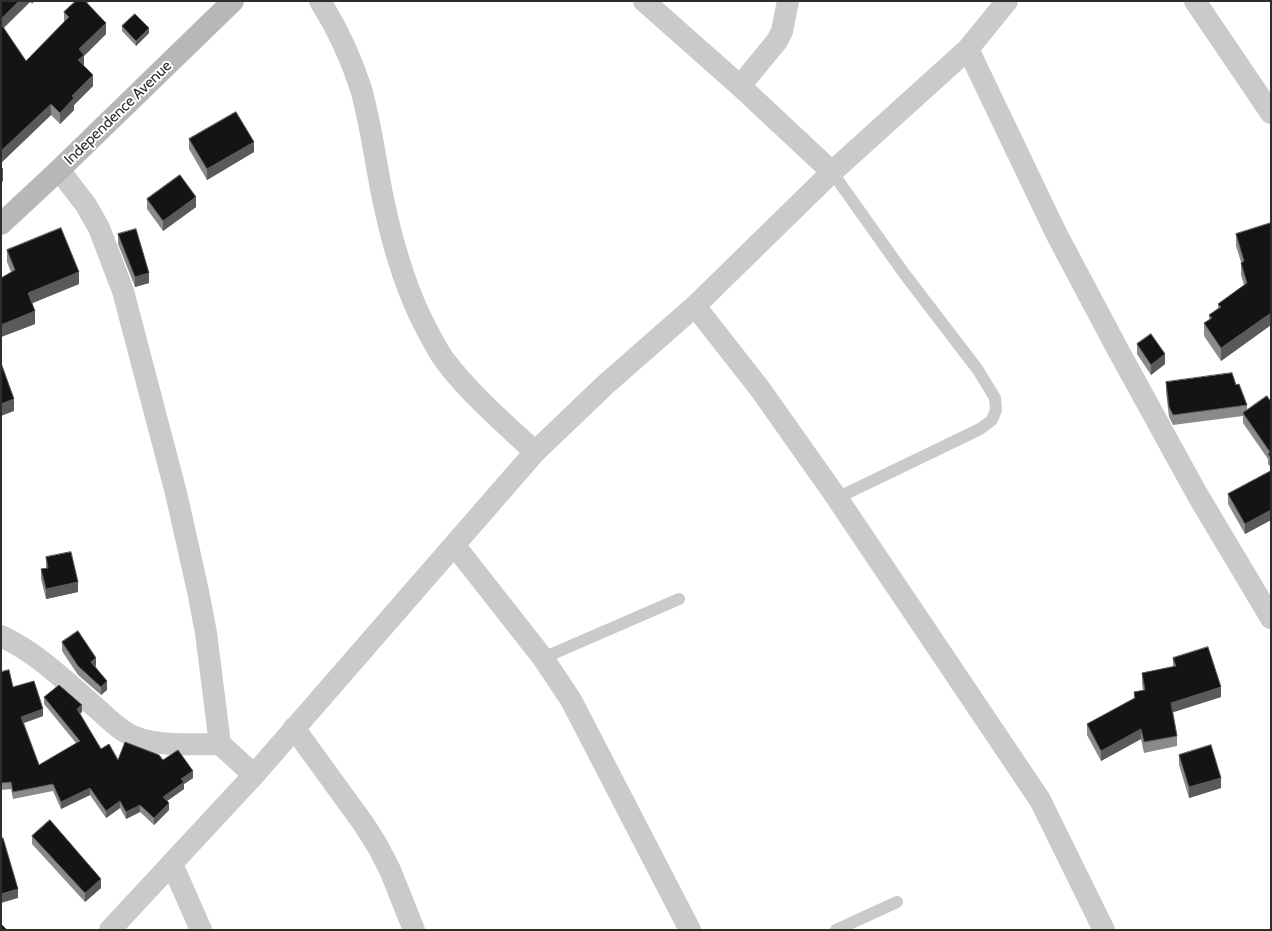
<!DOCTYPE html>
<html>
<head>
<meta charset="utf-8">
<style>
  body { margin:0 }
  #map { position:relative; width:1272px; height:931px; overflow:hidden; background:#fff; font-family:Cabin,sans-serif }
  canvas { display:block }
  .frame { position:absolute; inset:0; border:2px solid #2d2d2d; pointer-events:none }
</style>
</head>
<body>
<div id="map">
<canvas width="1272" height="931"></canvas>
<div class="frame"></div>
</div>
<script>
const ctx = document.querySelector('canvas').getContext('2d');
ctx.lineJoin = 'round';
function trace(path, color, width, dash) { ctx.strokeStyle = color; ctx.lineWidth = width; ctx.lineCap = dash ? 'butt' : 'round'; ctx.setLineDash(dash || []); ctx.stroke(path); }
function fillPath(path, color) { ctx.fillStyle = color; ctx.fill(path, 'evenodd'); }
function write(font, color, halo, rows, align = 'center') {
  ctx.font = font + ' Cabin,sans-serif'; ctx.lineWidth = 4; ctx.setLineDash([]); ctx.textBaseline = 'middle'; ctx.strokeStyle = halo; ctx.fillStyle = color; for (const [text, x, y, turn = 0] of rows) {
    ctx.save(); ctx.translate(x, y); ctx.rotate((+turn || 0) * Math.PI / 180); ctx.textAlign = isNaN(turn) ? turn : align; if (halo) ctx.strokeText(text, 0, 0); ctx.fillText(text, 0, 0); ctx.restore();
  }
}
trace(new Path2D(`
  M832,172l71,100 75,98 17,28 1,12 -4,10 -12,9 -143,69
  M543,658l136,-59
  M836,930l61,-28`), '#cacaca', 12);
trace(new Path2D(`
  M320,1c17,27 31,57 41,88 11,39 15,79 24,119 9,41 21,82 41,120 6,11 12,24 20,34 25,33 59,62 89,90
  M644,1l96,85 92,86
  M1195,1l76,112
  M968,49l88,184 62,117 79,144 74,124
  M740,86l37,-45 5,-10 6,-30
  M59,170l27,35 13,23 24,63 53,202 22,98 8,42 14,111 34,31
  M695,306l65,83 77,109 203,302 64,130
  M455,546l88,112 28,42 119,230
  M1,636c36,17 63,44 93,70 12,10 25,25 41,31 26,10 58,7 85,7
  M294,728l69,95 14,22 13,25 24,60
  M172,864l29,66
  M110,930l144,-155 281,-323 70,-67 90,-79 137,-134 136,-123 39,-48`), '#cacaca', 22);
trace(new Path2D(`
  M1,224l58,-54 174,-169`), '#b7b7b7', 22);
fillPath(new Path2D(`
  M1,1h34l-3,3 -2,-2 -26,26 22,33 38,-39v-10l12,-11h14l-3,3 19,30 -22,22v10l9,20 -19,19v5l-14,14 -9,-9 -50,48z
  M122,26l27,7 -13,13 -14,-15z
  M189,139l65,13 -47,28 -18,-31z
  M147,199l49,8 -33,24 -16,-22z
  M1271,223v102l-50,36 -17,-25v-13l5,-3v-5l9,-7v-4l26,-19 -3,-10v-13l-5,-16v-12z
  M118,234l31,49 -14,4 -17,-43z
  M7,250l72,34 -47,19 3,21 -34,13v-59l10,-6 -4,-10z
  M1137,344l28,20 -14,11 -14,-21z
  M1166,382l70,3 11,20v6l24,-9v66l-3,-4v-5l-25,-36v-7l-70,9 -4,-8 -3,-25z
  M1271,471v49l-26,14 -17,-30v-10z
  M46,557l32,35 -32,7 -5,-20v-10l5,-1z
  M62,642l34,25 11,23 -6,5 -23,-20 -16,-24z
  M1173,658l48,39 -49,15 5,24v10l-33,7 -3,-14 -40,22 -14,-26v-11l47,-26v-6l9,-2 -1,-7v-10l31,-6z
  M1,672l12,15 30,29 -19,7 15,42 37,-22 -32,-39v-7l38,15 -2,1 21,36 17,11h45l30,18 -9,6v5l-17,12 2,9 -15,15 -14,-13 -14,7 -6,-11 -14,10 -16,-23 -29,14 -8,-18 -40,8 -2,-10 -10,1z
  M1179,755l42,33 -32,10 -10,-33z
  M32,836l69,52 -16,14 -53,-58z`), '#8a8a8a');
fillPath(new Path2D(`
  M19,1h11v1l-29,28v-11z
  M106,23v11l-22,22v10l-6,6 1,-23z
  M149,28v5l-13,13v-5z
  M93,75v11l-19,19v5l-14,14v-11l12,-17z
  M51,104v11l-50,48v-12z
  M254,142v10l-47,28v-11z
  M3,169v12l-2,2v-11z
  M196,197v10l-33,24v-10z
  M79,272v12l-51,21v-12z
  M149,273v10l-14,4v-10z
  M35,311v13l-34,13v-12z
  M1271,313v12l-50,36v-13z
  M1165,354v10l-14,11v-10z
  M14,399v12l-13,5v-12z
  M1271,510v10l-26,14v-10z
  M78,582v10l-32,7v-10z
  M96,658v9l-5,-5z
  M107,681v9l-6,5v-8z
  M1221,687v10l-50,16v-10z
  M82,705v7l-5,4v-7z
  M43,709v7l-22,8v-7z
  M1141,729v10l-40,22v-10z
  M193,771v7l-9,6v5l-21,15v-7l18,-18z
  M1221,778v10l-32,10v-11z
  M90,788v7l-29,14v-7z
  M120,801v7l-14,10v-7z
  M169,803v7l-15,15v-7z
  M140,805v7l-14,7v-7z
  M101,879v9l-16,14v-9z
  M18,889v9l-17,5v-9z`), '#5a5a5a');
const building = new Path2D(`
  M1,1h18l-18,18z
  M76,1h9l21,22 -27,26 5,6 -6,5 15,15 -21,21 2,2 -14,15 -9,-9 -50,47v-90l1,-2 -1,-1v-34l25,37 43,-44 -5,-5z
  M135,14l14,14 -13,13 -14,-15z
  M236,112l18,30 -47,27 -18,-30z
  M1,167l2,2 -2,3z
  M180,175l16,22 -33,24 -16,-22z
  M1271,223v90l-50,35 -17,-25 8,-5 -3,-3 12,-8 -3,-3 29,-21 -6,-20 3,-2 -8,-27z
  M61,228l18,44 -51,21 7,18 -34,14v-47l14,-8 -8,-20z
  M136,229l13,44 -14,4 -17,-43z
  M1151,334l14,20 -14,11 -14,-21z
  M1,363l13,36 -13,5z
  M1232,373l4,12 3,-1 8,21 -74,10 -4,-8 -3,-25z
  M1267,396l4,6v56l-3,-4 2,-2 -27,-39z
  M1271,471v39l-26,14 -17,-30z
  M71,552l7,30 -32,7 -5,-20 7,-1 -2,-11z
  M78,631l18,27 -5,4 16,19 -6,6 -23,-21 -16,-24z
  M1208,647l13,40 -50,16 6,33 -33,6 -3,-13 -40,22 -14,-27 48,-26 -1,-6 11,-2 -3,-17 34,-7 -3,-8z
  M9,670l4,17 21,-6 9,28 -22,8 18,48 41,-24 -36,-44 15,-12 23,20 -5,4 24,40 8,-5 9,16 7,-18 34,13 4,5 15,-10 15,21 -12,8 3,3 -21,15 6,6 -15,15 -14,-13 -14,7 -6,-11 -14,10 -16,-23 -29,14 -8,-18 -40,8 -2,-10 -10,1v-111z
  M1211,745l10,33 -32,9 -10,-32z
  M50,820l51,59 -16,14 -53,-57z
  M3,838l15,51 -17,5v-55z
  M1,924l6,6h-6z`);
fillPath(building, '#141414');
trace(building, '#5a5a5a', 1);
write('15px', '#2d2d2d', '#fff', [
  ["Independence Avenue",118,113,-44]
]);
</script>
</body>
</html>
